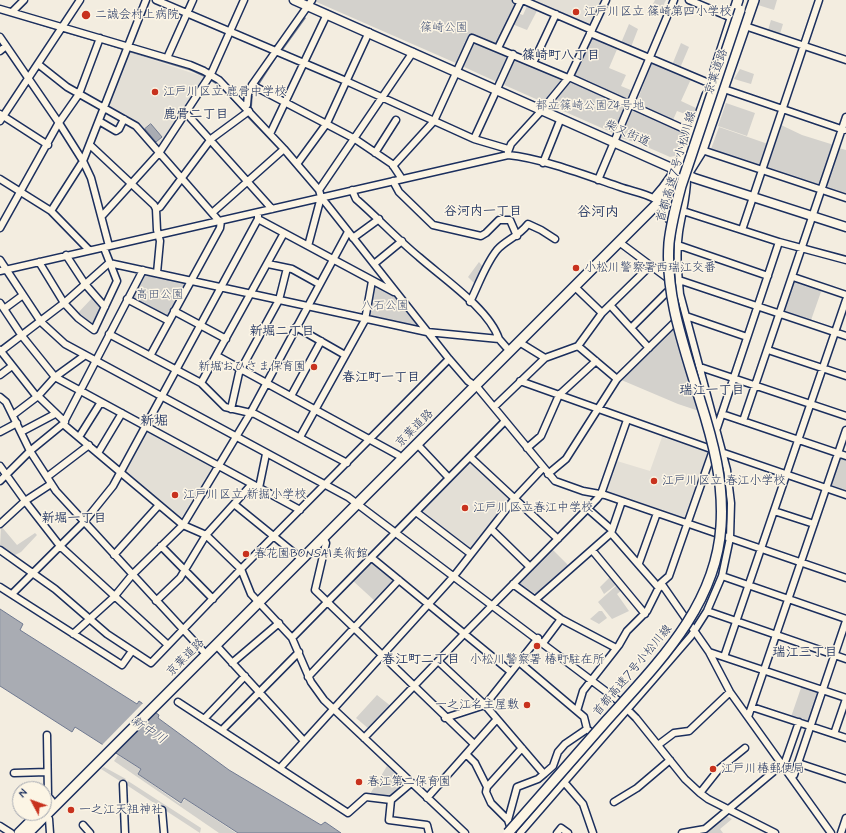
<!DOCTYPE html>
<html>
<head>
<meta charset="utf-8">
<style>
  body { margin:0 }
  #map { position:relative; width:846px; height:833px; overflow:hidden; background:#f3ede0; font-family:Mynerve,sans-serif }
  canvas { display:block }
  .north { position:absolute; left:12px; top:781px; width:40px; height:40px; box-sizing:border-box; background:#fcf5e5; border:1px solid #a2a6af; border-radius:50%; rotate:311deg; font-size:11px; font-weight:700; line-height:16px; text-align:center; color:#1b2f5e }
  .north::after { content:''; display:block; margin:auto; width:14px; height:18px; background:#c8321e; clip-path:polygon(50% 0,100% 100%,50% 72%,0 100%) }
</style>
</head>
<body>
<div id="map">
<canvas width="846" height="833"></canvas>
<div class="north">N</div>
</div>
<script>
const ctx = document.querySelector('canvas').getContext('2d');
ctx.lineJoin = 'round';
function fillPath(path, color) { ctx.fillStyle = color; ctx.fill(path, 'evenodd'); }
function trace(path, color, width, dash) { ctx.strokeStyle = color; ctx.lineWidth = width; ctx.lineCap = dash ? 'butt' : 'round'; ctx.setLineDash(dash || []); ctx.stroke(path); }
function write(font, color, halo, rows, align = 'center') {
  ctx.font = font + ' Mynerve,"Klee One",sans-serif'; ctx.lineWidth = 3; ctx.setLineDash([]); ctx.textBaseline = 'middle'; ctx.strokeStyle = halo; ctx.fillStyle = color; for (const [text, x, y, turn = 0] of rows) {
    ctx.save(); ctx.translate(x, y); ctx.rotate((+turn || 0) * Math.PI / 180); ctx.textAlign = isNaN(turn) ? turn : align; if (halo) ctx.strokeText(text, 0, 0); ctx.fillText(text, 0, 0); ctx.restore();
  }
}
fillPath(new Path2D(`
  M526,0h76l-11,25 -3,1z
  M129,52l75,25 1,3 -38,58 -10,8 -22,-25 -26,-13 -1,-3z
  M149,432l64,33 1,3 -29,48 -4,1 -55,-42 -1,-5 21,-37z
  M662,437l46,15 -24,66 -77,-27 10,-30 33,10z
  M468,461h3l37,33 1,9 -38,47 -51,-38z`), '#e3dfd6');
fillPath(new Path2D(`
  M312,0h199l5,2 -4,9 2,1 -17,35 -26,-11 -13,28z
  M655,0h11l-4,8 -9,-4z
  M760,0h17l-3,10 -16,-5z
  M528,4l10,5 -11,21 -15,-6 5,-11 6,2z
  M771,20l12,4 -3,10 -12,-4z
  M629,24l9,5 -7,18 -10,-4z
  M591,37l27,10 -9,21 17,7 -5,11 12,5 -5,10 -55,-25z
  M474,40l37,15 -12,28 -37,-17z
  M681,43l8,4 -9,21 -8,-3z
  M515,58l47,20 1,2 -18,23 -43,-19z
  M652,62l39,17 -10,22 15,7 -3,9 -16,-6 -4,9 -37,-16z
  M740,69l14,5 -3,10 -17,-5z
  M570,80l56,25 -13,28 -61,-27z
  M726,103l29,10 -8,23 -29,-10z
  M633,109l54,24 -12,23 -5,1 -32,-14 -17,-5z
  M781,125l21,10 32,10 -14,40 -53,-17z
  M719,127l49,17 -8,22 -49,-17z
  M839,148l7,2v44l-21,-7z
  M479,262l5,6 -8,17 -8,-8z
  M143,275l44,8 -19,35 -37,-19z
  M794,280l28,9 -12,34 -28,-10z
  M374,285l20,8 26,34 -1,2 -52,-12z
  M93,297l9,10 -9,20 -16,-13z
  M674,325l25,86 -21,-7 -59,-25z
  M846,456v38l-17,-7 9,-30z
  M1,526l16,19 18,-12 2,2 -16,17 -8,4 -13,-9z
  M552,549l18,18 -33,28 -19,-13z
  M372,559l25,21 -21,22 -24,-22z
  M611,576l6,8 -13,10 -4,-7z
  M617,585l5,5 -5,4 12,17 -17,8 -14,-17z
  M599,611h3l5,7 -8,6 -9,-5z
  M802,685l17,6 1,3 -10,27 -2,2 -17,-6z
  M377,695l15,12 -23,22 -13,-11z
  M118,755l23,14 -3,5 42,30 5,-5 51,34h-17l-105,-72z
  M387,766l20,18 -16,14 -21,-4z
  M104,767l22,12 -3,4 -22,-14z
  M128,781l73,47 -1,5 -75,-49z
  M724,815l8,4 -12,10 3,4h-20z`), '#d3d1cc');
const water = new Path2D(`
  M151,124l11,13 -6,5 -11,-13z
  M0,609l23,15 -3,6 117,74 2,-3 20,14 -1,3 71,52 92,55 4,-3 16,11h-103l-54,-35 -3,5 -43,-29 3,-5 -66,-42 -3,5 -72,-46z`);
fillPath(water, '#a9acb3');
trace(water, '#707a91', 1);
fillPath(new Path2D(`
  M144,702l12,8 -43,44 -12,-8z`), '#f3ede0');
trace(new Path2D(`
  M0,12l58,18
  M61,31l35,10
  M100,42l25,8
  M282,50l23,-32
  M128,51l63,19 15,7
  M209,79l10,6 25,27
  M258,85l18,-28
  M251,110l1,-14
  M246,115l33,34
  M286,157l28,32`), '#707a91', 1.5);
const minor = new Path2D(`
  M156,0l190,81 128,58 34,10
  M516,0l9,1 67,29
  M689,0l43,18
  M0,9l190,56 14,6 15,9 65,69 35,41 2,7 128,162 19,22 10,7 77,93 28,10 22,4 241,83
  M12,12l12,-12
  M745,26l101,34
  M590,33l121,51
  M0,37l59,86 24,38 8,17 18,68
  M498,48l23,-47
  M0,51l6,-5
  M167,58l26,-58
  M533,63l23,-49
  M38,64l29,23 69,39 83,95
  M569,77l124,56
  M252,85l103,54 37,25 10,15
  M497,89l16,-35
  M724,89l120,41
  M245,107l2,-2 1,-11 4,-9 60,-85
  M186,113l86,96
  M0,114l48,31
  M0,121l80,-121
  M99,121l17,10 3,-2 5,-10
  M270,134l57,-120
  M474,139l23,-50
  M90,145l64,60 2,4 1,21 3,11 -3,32
  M702,150l144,48
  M508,152l3,-8 32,-35 27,-33 36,-76
  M375,153l21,-33
  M543,163l18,-45
  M297,164l30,-41 42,-91
  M393,166l41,-45 38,-83 96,40
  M0,179l51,32 38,39
  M598,180l76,-180
  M393,181l6,11 34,33 48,11 5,-3 13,-13h11l7,16
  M319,190l94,-138
  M352,190l4,9c22,19 41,40 63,58 25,22 70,52 80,82
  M156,209l4,-2 51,-68 38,-28
  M51,211l32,-50 63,-161
  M683,211l96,31 67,18
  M212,213l72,-64
  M102,216l57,-63 52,-79 33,-74
  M258,219l136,73
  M0,228l58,-104 21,-30 21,-56
  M742,230l77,-230
  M353,238l26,-19
  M619,242l47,35
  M678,245l90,31
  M308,246l13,-49
  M66,255l19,29 20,23
  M0,260l41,62 24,22 283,153 272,205 16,16 49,61 15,14 8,6 67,34
  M39,262l25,41 45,-40
  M109,263l318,69 72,7 7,8
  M268,264l24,5 27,15
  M374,264l28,-23
  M0,271l508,-116c33,3 80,21 112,32 11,4 25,6 35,12 9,5 16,11 14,21
  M793,277l53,18
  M679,280l167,56
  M575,287l27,26
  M127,299l42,22
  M470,302c9,-18 15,-37 27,-52 9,-10 21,-13 31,-26l13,6 14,9
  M0,303l22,33 33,41 245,133
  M610,305l39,43
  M4,309l19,-14
  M174,311l52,28
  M686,316l61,21
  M296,327l49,28
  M631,328l36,-36
  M109,334l92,49 24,24 30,7 92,49
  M519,342l26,16
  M578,346l24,-33 48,-47
  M0,350l37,47
  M768,350l78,26
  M1,351l63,-48 14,15 16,12 23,-49 -13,-33
  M150,356l70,-128 1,-7
  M217,356l181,99
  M700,367l146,49
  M0,375l12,-9
  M520,381l191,68
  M201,383l83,-150
  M38,396l27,26
  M291,396l30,-55
  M0,397l6,5 24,49 26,40 147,160
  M494,407l51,-49 33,-12 39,33
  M231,409l8,-36 40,-73 8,-32
  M722,414l124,42
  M13,415l25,-19 17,-19 29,-21
  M743,421l103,-304
  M63,424l120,101 23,10 35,34 10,25 41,44 19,44 13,18 141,133
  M717,428l62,-186
  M0,432l17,-9
  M21,432l34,-18
  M79,437l22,-35
  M300,437l65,-117 7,-39
  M417,444l32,34
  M527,448l14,-12 18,-41 37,-34
  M98,453l24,-40
  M724,453l122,42
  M470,457l88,82
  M0,466l25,35 35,45 108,99
  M548,474l18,-15 51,-80 57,-56
  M47,477l42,-32
  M0,481l30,-30 33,-27 80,-154
  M259,488l7,-34
  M234,504l64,52
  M588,509l24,21
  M774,511l40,13
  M416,512l55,42
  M0,524l25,-23 26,-17
  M491,529l39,38
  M611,533l48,55
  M323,538l3,5 -11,47 159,154
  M161,546l52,53
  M0,550l55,39 52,45 44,29 90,-94 208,-210
  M592,550l53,64
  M114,555l45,-50
  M372,558l139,114
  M639,563l18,-50
  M722,576l124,43
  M661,583l48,69 21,40 101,141
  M513,584l48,35 55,29
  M0,587l122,78 10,-14
  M12,594l72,-72 29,-36 145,-267v-6
  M535,600l76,-67 11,-32
  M156,601l24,-23 26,-43 46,-51
  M707,611l139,48
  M73,634l41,-37 18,-22 51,-50 68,-113 97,-180
  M292,638l213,-217
  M543,643l18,-24
  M216,645l88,96
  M709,652l137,46
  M724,657l122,-357
  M438,661l47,44 59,69
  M519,662l65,55 3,12
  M232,663l47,-40
  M308,677l91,-97
  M178,702l170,111 18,-16 25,3 20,-17
  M752,707l94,31
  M577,711l6,-20 36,-46 8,-14 20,-20 14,-28 8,-7 43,-123
  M748,717l98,-287
  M445,718l40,-13 53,-67
  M204,719l41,-43
  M222,730l77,-78
  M834,734l12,-35
  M47,735l1,61 4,5
  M364,738l100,-104 133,-135 4,-5 26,-74
  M658,745l16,-12 15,-2 41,-39
  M466,754l9,9 12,24 -1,5 5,11 17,17
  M798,763l48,16
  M280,768l174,-192 61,-78 28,-30
  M14,773l33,-1
  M791,777l3,-2 52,-154
  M564,782l19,22 10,29
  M123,784l2,49
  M487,787l35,-39
  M700,793l19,-24 26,-21
  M427,798l70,-79
  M391,800l-2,20 38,5 2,8
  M614,802l23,-14 33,-28
  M162,810l2,23
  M49,819l1,14
  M83,825l7,8
  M0,826l11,7
  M510,826l-2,-6 9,-33 21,-8 6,-5 9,-8 5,-14 7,-8 22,-15 5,4
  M520,833l171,-197 16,-25 15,-35 8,-38 1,-35 -4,-33 -47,-176c-2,-21 -4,-41 -1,-62 3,-20 9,-38 8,-58
  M557,833l4,-5 7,5
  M682,833l23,-4 80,-67 14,-40
  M841,833l5,-15`);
const major = new Path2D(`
  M294,0l400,178 152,49`);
const highway = new Path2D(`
  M715,71l23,-71
  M656,197c27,-29 38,-66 51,-102
  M19,833l12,-12
  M28,833l659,-659 15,-24 52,-150`);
trace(minor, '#1b2f5e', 9);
trace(major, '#1b2f5e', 11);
trace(highway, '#1b2f5e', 12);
trace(minor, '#fcf5e5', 6);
trace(major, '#fcf5e5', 8);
trace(highway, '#fcf5e5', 9);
const highwayBridge = new Path2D(`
  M508,833c33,-38 66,-75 99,-113 51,-57 109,-114 114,-194 3,-44 -8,-85 -21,-126 -15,-51 -35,-103 -31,-157 2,-19 7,-38 12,-57l59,-176`);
trace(highwayBridge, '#1b2f5e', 12, []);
trace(highwayBridge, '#fcf5e5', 9);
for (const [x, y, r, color] of [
  [576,12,4,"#c8321e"],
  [86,15,5,"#c8321e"],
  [155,92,4,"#c8321e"],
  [576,268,4,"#c8321e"],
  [314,367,4,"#c8321e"],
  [654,481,4,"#c8321e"],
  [175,495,4,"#c8321e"],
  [465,508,4,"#c8321e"],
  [246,554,4,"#c8321e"],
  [537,646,4,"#c8321e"],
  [527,705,4,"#c8321e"],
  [713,769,4,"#c8321e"],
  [359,782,4,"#c8321e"],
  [71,810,4,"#c8321e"]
]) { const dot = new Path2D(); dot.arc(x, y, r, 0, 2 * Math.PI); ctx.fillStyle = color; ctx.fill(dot); trace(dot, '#fcf5e5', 1.5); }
write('12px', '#1b2f5e', '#fcf5e5', [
  ["江戸川区立 篠崎第四小学校",584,12],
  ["二誠会村上病院",95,15],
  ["江戸川区立 鹿骨中学校",163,92],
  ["小松川警察署西瑞江交番",584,268],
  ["新堀おひさま保育園",306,367,"right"],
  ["江戸川区立 春江小学校",662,481],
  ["江戸川区立 新掘小学校",183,495],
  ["江戸川区立春江中学校",473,508],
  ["春花園BONSAI美術館",254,554],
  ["小松川警察署 椿町駐在所",537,660,"center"],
  ["一之江名主屋敷",519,705,"right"],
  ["江戸川椿郵便局",721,769],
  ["春江第二保育園",367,782],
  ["一之江天祖神社",79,810]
], 'left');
write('12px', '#49587a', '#fcf5e5', [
  ["篠崎公園",444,28],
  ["都立篠崎公園24号地",590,106],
  ["高田公園",160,295],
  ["八石公園",385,306]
]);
write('12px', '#1b2f5e', '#fcf5e5', [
  ["京葉道路",717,72,-71],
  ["柴又街道",627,134,24],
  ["首都高速7号小松川線",677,167,-74],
  ["京葉道路",415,429,-45],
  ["京葉道路",186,658,-45],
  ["首都高速7号小松川線",633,671,-50]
]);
write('bold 13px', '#1b2f5e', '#fcf5e5', [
  ["篠崎町八丁目",561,56],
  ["鹿骨二丁目",196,115],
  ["谷河内一丁目",483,212],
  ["新堀二丁目",282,332],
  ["春江町一丁目",381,378],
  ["瑞江一丁目",712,391],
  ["新堀一丁目",74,519],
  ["瑞江三丁目",805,653],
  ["春江町二丁目",421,660]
]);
write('italic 13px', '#465478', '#fcf5e5', [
  ["新中川",148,731,33]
]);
write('bold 14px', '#1b2f5e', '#fcf5e5', [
  ["谷河内",598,213],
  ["新堀",154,422]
]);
</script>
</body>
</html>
